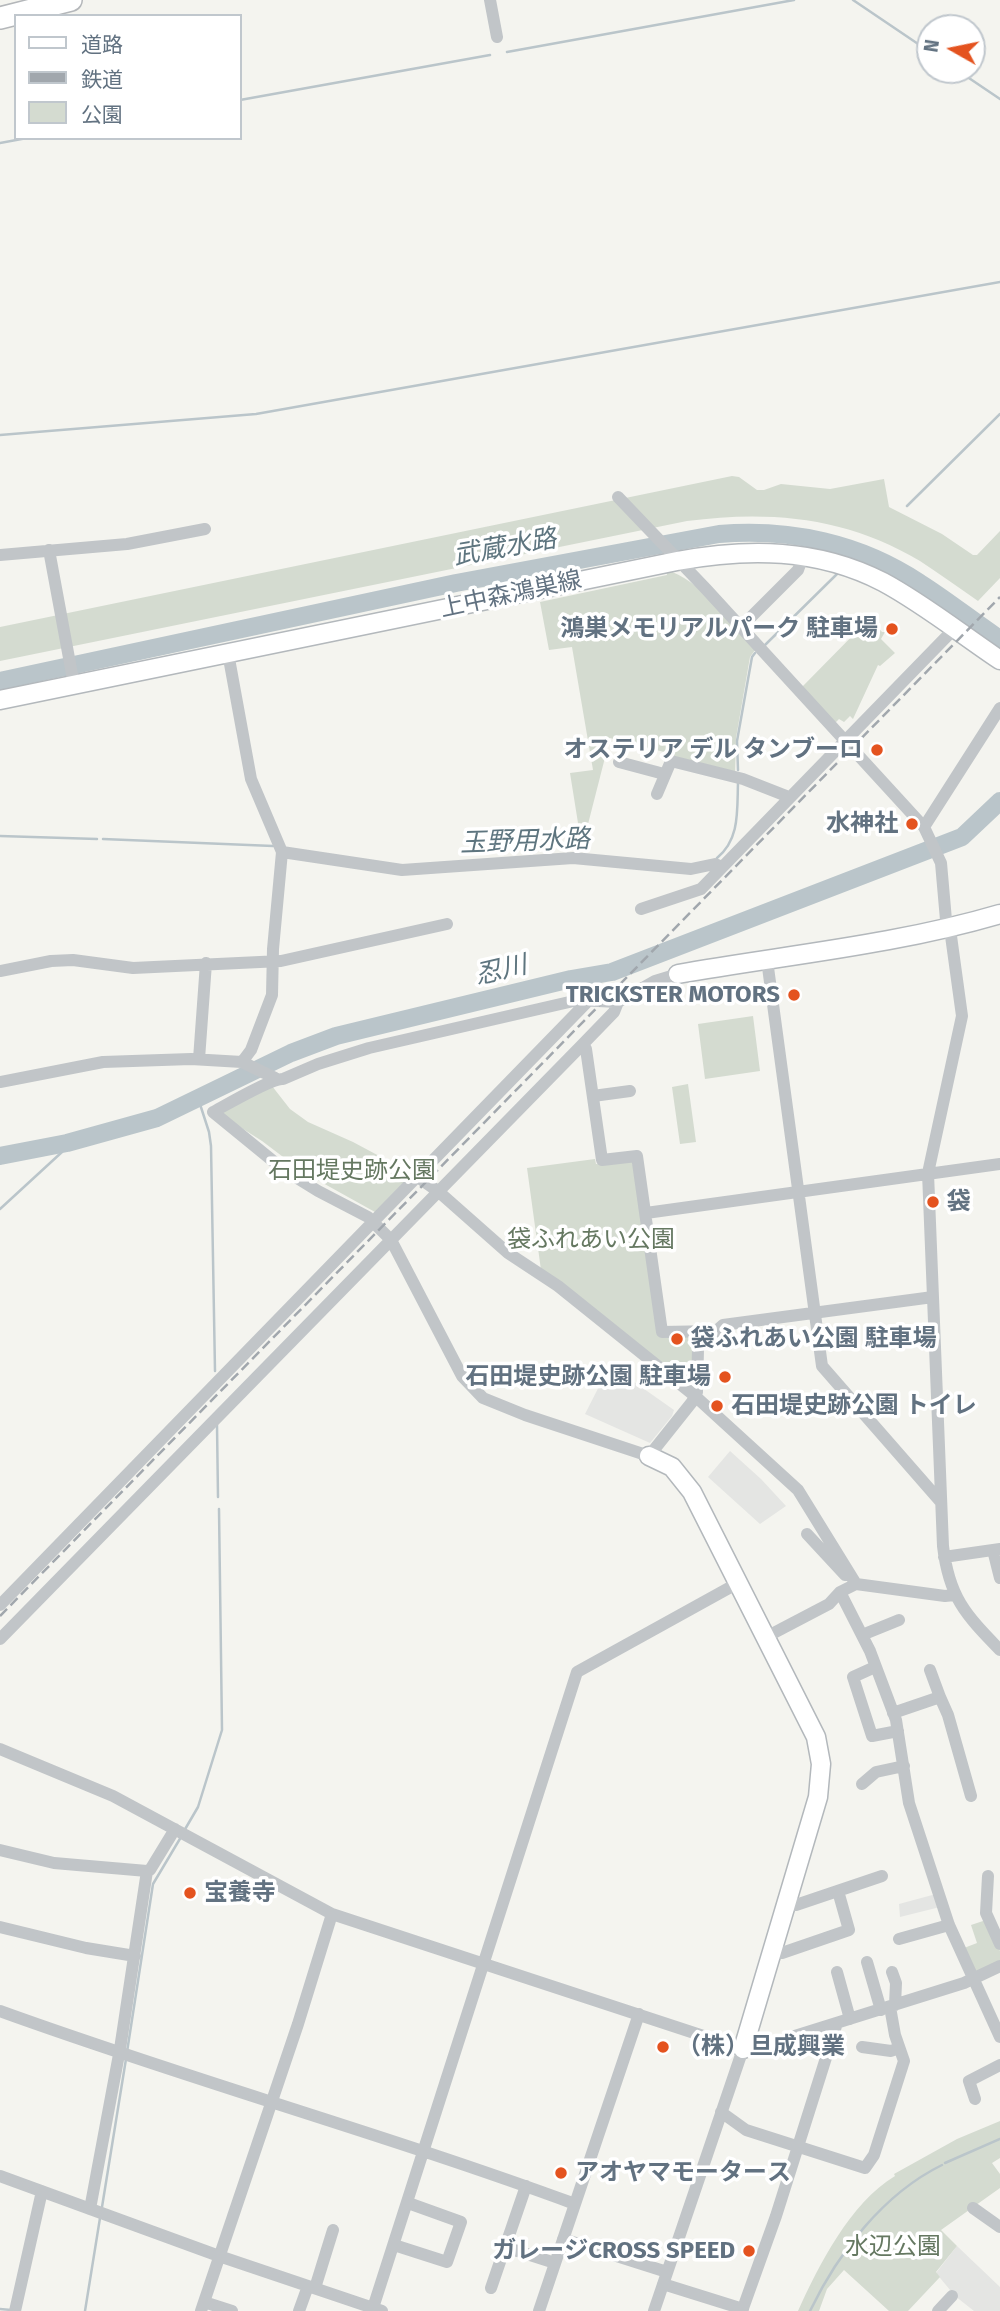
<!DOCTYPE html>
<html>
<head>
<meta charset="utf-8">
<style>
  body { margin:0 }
  #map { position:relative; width:1000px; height:2311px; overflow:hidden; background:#f4f4ef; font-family:"Fira Sans","Noto Sans JP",sans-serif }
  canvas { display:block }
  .legend { position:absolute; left:14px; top:14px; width:228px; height:126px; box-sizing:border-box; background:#fff; border:2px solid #c0c7cd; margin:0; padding:9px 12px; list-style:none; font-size:21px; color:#627281 }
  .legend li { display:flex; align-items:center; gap:14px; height:35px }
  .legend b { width:35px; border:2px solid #c0c7cd }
  .north { position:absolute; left:916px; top:14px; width:70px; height:70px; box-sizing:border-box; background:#fff; border:2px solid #c0c7cd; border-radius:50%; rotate:279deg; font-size:19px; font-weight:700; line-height:28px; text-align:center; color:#627281 }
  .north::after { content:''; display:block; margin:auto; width:24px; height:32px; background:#e4531f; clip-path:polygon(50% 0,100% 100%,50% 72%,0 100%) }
</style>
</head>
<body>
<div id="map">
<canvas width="1000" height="2311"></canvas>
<ul class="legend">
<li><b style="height:9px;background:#fff"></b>道路</li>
<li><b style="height:9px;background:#a1a7ad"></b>鉄道</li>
<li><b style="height:19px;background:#d4dbd0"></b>公園</li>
</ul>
<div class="north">N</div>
</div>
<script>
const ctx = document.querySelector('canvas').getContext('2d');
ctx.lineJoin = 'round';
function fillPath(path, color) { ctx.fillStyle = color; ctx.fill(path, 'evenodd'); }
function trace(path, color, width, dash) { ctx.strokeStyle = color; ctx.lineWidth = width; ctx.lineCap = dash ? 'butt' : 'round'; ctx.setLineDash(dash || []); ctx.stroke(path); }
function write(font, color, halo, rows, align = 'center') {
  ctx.font = font + ' "Fira Sans","Noto Sans JP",sans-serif'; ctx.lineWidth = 7; ctx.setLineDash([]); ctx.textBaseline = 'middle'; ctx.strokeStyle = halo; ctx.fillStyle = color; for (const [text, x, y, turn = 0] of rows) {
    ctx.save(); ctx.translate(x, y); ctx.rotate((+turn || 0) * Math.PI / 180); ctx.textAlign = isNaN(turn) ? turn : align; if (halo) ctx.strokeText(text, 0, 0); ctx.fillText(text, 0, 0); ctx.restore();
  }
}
fillPath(new Path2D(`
  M610,1365l64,45 -2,6 -22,27 -65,-29z
  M730,1451l31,28 25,27 -26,18 -52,-47z
  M936,1894l4,13 -40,10 -1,-13z
  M957,2246l43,41v24h-26l-19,-15 -19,-23z`), '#e4e5e3');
fillPath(new Path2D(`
  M732,476l7,1 18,13h7l17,-6 49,5 54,-10 5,28 53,27 31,21h4l23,-24v47l-22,23c-19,-13 -38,-27 -58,-40 -73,-44 -150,-51 -233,-40l-687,140v-34z
  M666,570c33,8 66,55 89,80l-5,7 -14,81 -1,37 -65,-18 -2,-4 -58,-15 -24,94 -1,16h-3l-12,-75 23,-3 -21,-123 -23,3 -9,-48 127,-27z
  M865,623l8,8 5,-4 4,5h3l-4,7 14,14 -15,13 -2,-1 -25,54 -3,-3 -6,6 -5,-3 -5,5 -33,-36z
  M753,1016l7,55 -55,8 -7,-55z
  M688,1084l8,58 -16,2 -8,-57z
  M272,1086l18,23 18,13 45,20 58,31v2l-36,37 -72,-40 -41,-31 -44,-28z
  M595,1159l1,5 36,-5 27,178 44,-2 -8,4 -2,5 -1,47 -151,-121 -14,-102z
  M986,1920l14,31v12l-24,11 -12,-26 13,-5 -6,-18z
  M1000,2121v37l-8,5 8,11v14l-59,42 16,16 -21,26 4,5 -32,34h-19l-45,-41 -17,19 -8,22h-21c21,-46 52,-108 97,-135l-1,-2 63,-35z`), '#d4dbd0');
trace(new Path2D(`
  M853,0l77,52
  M507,52l287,-52
  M957,70l43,29
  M240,100l250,-45
  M0,143l27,-5
  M0,435l256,-21 744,-132
  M907,506l93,-92
  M765,645l72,-71
  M738,770l-1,-29 15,-84 3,-4
  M0,836l97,3
  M103,839l170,7
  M717,858c23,-19 20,-47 21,-75
  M198,1098l11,34 2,14 4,225
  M0,1209l62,-57 5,-9
  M217,1425l1,72
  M184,1831l14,-24 24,-77 -3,-221
  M127,2052l26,-168 28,-47
  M945,2163l55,-24
  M102,2207l24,-148
  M0,2309l11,1
  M85,2311l15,-93
  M810,2311c28,-58 73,-117 132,-146`), '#bac5ca', 2.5);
trace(new Path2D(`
  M0,681l456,-98 263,-49c71,-6 141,9 201,49 27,17 53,38 80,56
  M0,1156l67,-13 90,-25 134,-65 45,-17 235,-57 41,-7 350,-135 38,-36`), '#bac5ca', 18);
const secondary = new Path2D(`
  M0,700l677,-139c71,-13 140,-13 206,21 41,22 78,52 117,78
  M678,974c108,-19 217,-29 322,-60
  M649,1456l23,11 20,25 124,245 5,27 -3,33 -75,252`);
const highway = new Path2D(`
  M0,18l71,-18`);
trace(secondary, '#b3b8bc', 21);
trace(highway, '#b4b7ba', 24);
trace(new Path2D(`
  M490,0l7,37
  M618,497l88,92 218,238 17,36 5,57 5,16 11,80 -34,157 15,373c6,51 22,68 57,104
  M49,550l25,135
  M0,555l127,-11 78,-15
  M740,628l58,-58 5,-14
  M228,653l23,126 31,73 -9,97 -1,46 -21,55 -9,12
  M619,762l45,12
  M657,794l14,-33 72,18 46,18
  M924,827l76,-119
  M282,852l120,18 171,-12 118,11 24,-5 7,3
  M641,909l60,-20 253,-260
  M767,960l55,406 118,135
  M0,971l51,-10 22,-1 60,8 148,-7 166,-37
  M678,974l-23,7 -37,21 -40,-2 -209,48 -51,16 -35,15c-11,-1 -57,26 -70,33l71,58 34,21 50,26 23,23 71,136 21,22 42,17 124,41 43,-54 5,-10 1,-43 2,-4 23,-20 210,-28
  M583,1044l3,5 16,111 35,-4 25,176 54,-1
  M199,1059l7,-96
  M0,1082l103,-20 88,-3 51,3 33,16
  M593,1096l37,-5
  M418,1177l21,15 69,61 50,33 137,110 103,94 58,94
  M646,1213l354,-49
  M807,1534l38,41
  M993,1550l7,28
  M944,1557l56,-8
  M840,1592l30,59 26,69 13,83 40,122 51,112
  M0,1605l590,-606
  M862,1635l37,-15
  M766,1637l63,-33 11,-12 16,-8 89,12 9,-1
  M0,1639l583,-595 31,-32 4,-10
  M875,1667l-22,10 19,59 26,-5
  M930,1670l10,27
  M893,1713l47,-16 8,18 23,81
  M0,1749l113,47 219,118 411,135 7,1 214,-67 36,-17
  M862,1784l14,-12 28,-6
  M0,1850l54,13 93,8 3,-1 25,-41
  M988,1876l-2,37 14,31
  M786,1904l10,1 86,-29
  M0,1927l86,21 49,8
  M899,1939l50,-14
  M772,1951l10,2 67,-23 -11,-39
  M867,1962l14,48
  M837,1972l13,47
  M892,1972l4,11 -1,22
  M0,2011c190,69 385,123 575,193
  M862,2047l29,4 8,-3
  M975,2099l-6,-18 31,-16
  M721,2112l25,18 119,38 9,-13 30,-94 -9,-26 -5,-28
  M0,2176l219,80 163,55
  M973,2208l27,19
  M90,2209l30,-160 27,-178
  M563,2239l104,33
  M394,2245l53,17 14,-40 -50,-18
  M505,2247l50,16
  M663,2284l80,25
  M315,2288l18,-58
  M491,2288l35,-102
  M204,2302l28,9
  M15,2311l27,-120
  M201,2311l97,-287 34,-110
  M299,2311l9,-25
  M372,2311l205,-639 161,-89
  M539,2311l100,-297
  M654,2311l89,-262
  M742,2311l34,-95 61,-193
  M938,2311l14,-15`), '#c1c5c8', 12);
trace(secondary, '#fff', 18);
trace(highway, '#fff', 21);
trace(new Path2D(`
  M0,1616l1000,-1019`), '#a1a7ad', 2.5, [10, 5]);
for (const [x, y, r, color] of [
  [892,629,7,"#e4531f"],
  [877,750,7,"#e4531f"],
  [912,824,7,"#e4531f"],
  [794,995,7,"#e4531f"],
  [933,1202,7,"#e4531f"],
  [677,1339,7,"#e4531f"],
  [725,1377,7,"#e4531f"],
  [717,1406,7,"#e4531f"],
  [190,1893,7,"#e4531f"],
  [663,2047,7,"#e4531f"],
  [561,2173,7,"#e4531f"],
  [749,2251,7,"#e4531f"]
]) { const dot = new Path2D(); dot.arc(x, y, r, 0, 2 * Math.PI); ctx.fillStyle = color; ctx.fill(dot); trace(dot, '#fff', 2.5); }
write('24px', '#627281', '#fff', [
  ["上中森鴻巣線",511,595,-12]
]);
write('bold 24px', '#627281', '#fff', [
  ["鴻巣メモリアルパーク 駐車場",878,629],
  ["オステリア デル タンブーロ",863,750],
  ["水神社",898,824],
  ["TRICKSTER MOTORS",780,995],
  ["袋",947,1202,"left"],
  ["袋ふれあい公園 駐車場",691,1339,"left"],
  ["石田堤史跡公園 駐車場",711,1377],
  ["石田堤史跡公園 トイレ",731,1406,"left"],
  ["宝養寺",204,1893,"left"],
  ["（株）旦成興業",677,2047,"left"],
  ["アオヤマモータース",575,2173,"left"],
  ["ガレージCROSS SPEED",735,2251]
], 'right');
write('24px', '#657861', '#fff', [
  ["石田堤史跡公園",352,1171],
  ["袋ふれあい公園",591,1240],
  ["水辺公園",893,2247]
]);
write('italic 26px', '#5e757f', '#fff', [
  ["武蔵水路",505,548,-10],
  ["玉野用水路",525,842,-2],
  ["忍川",501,971,-13]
]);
</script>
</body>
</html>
